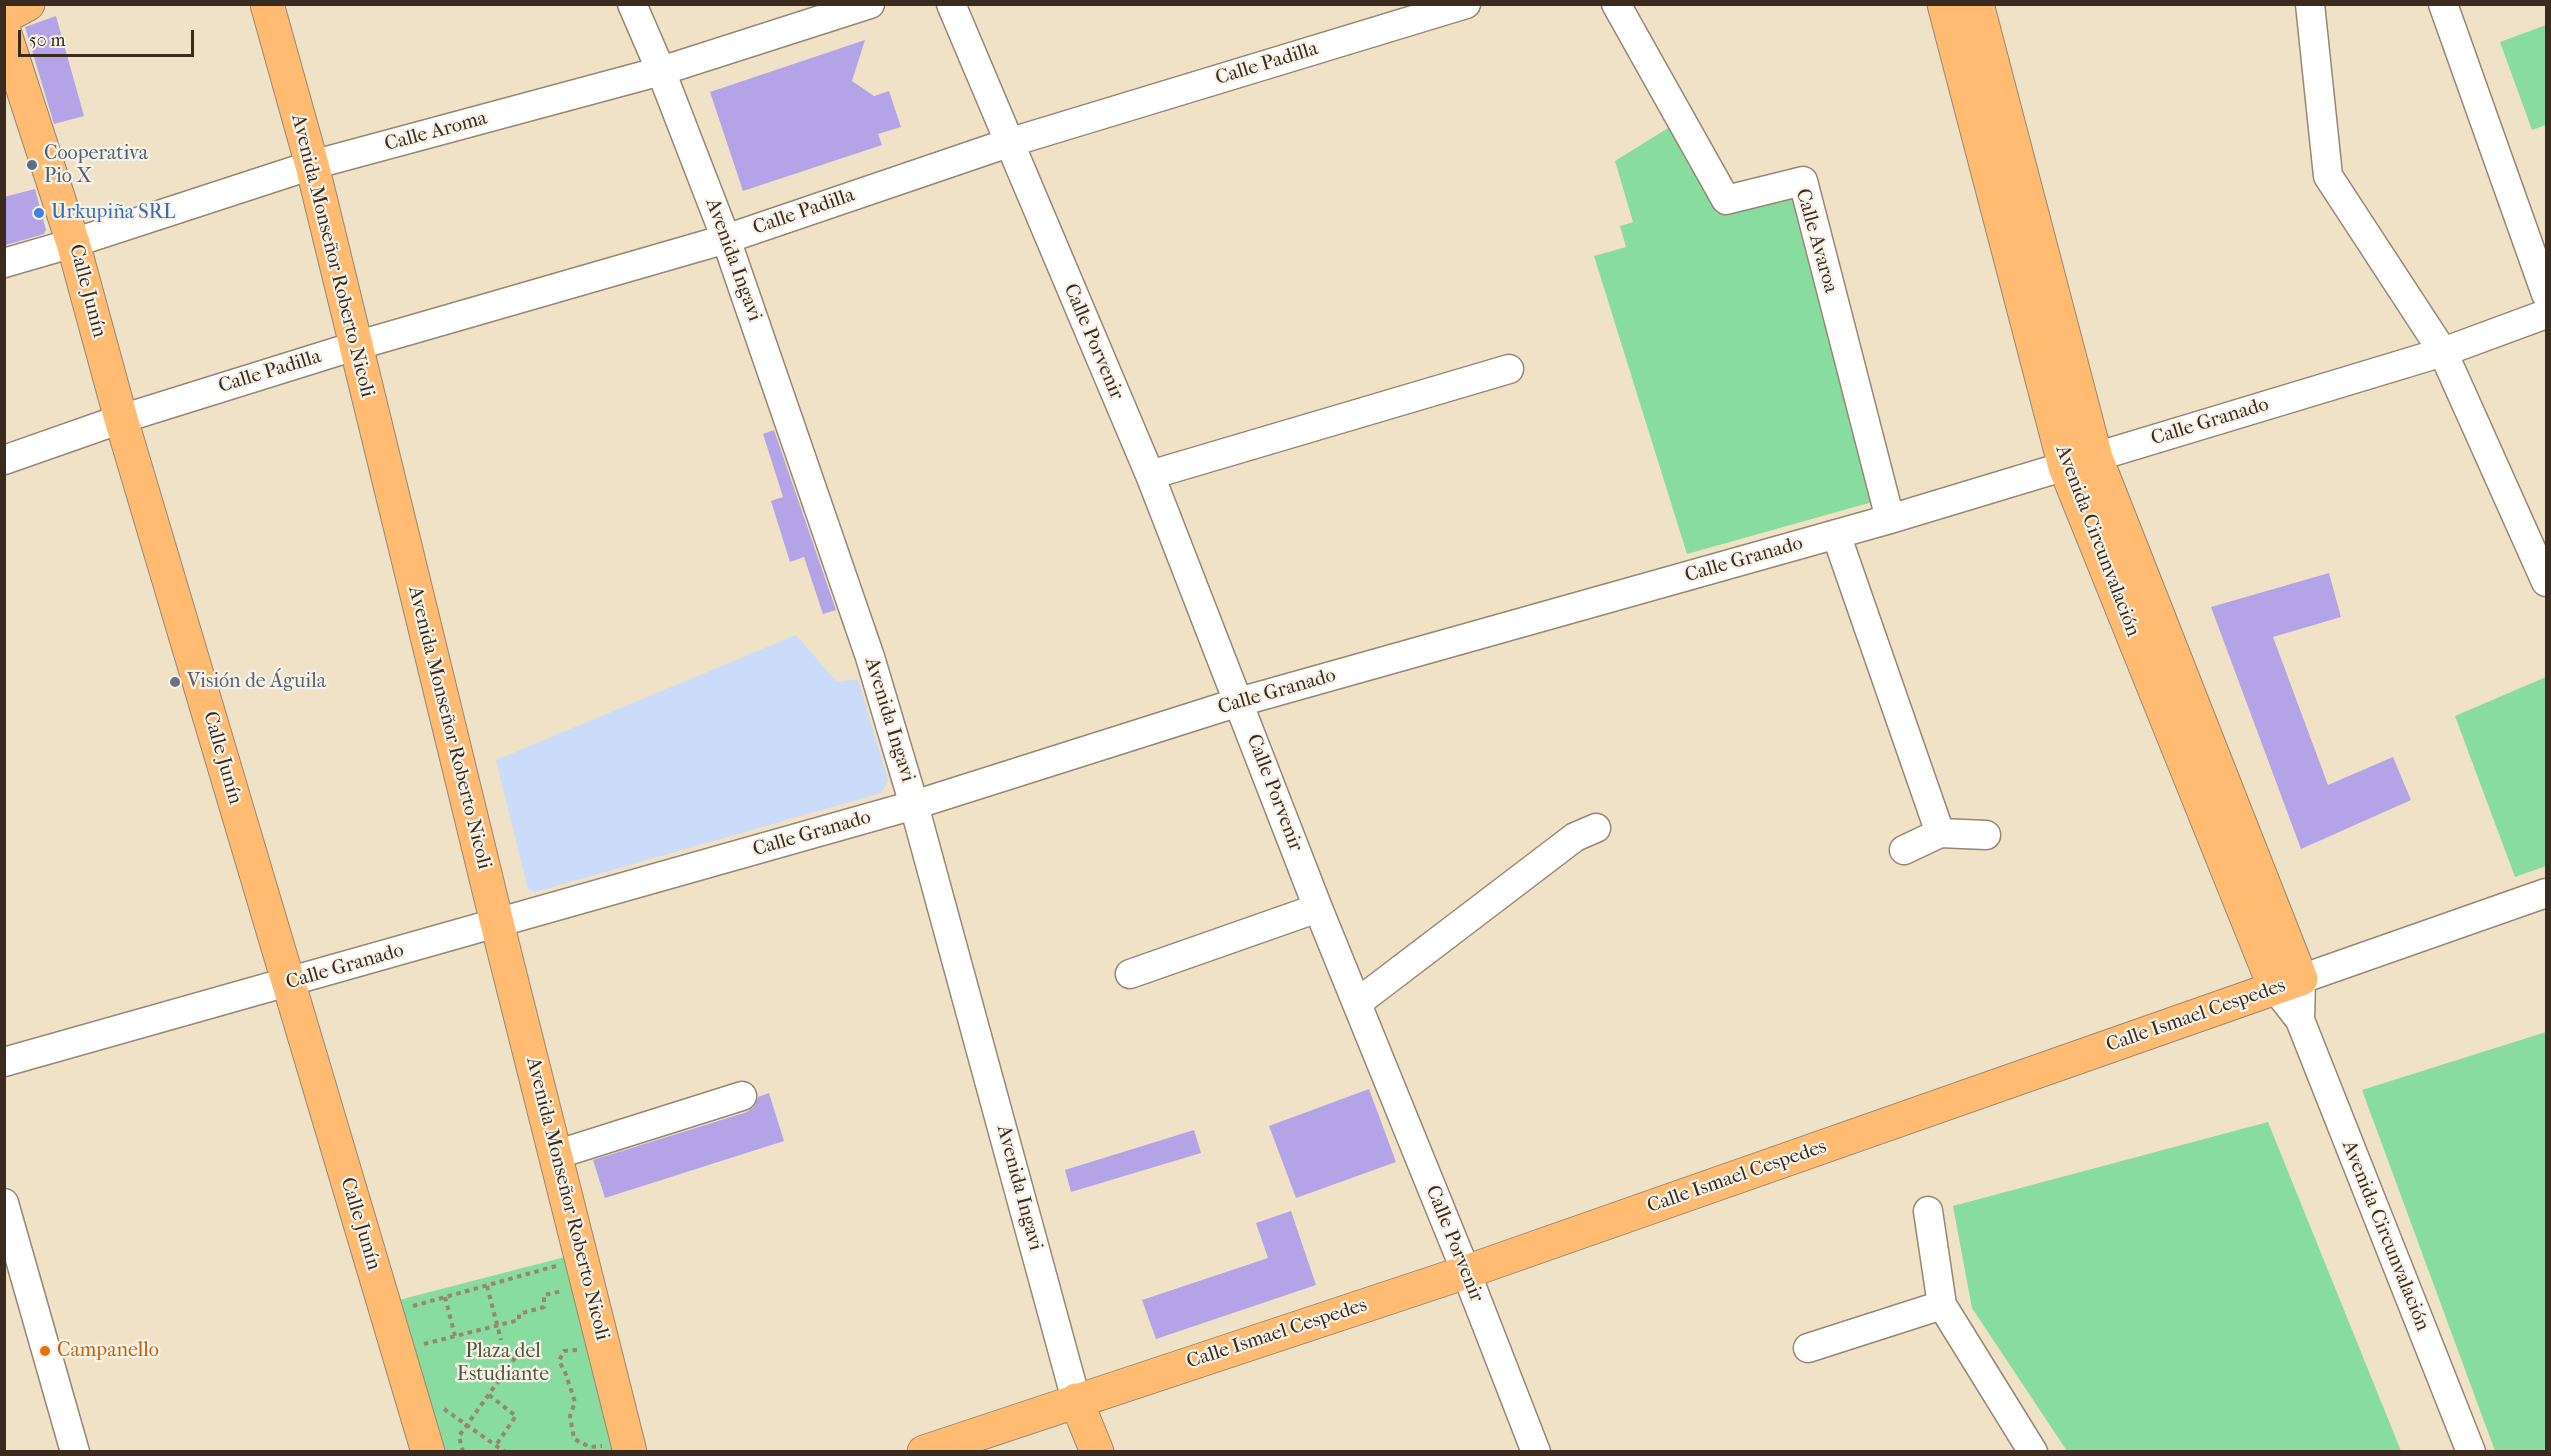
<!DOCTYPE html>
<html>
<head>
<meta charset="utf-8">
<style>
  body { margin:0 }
  #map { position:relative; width:2551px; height:1456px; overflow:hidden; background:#f0e2c6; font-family:"IM FELL French Canon",serif }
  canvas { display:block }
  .frame { position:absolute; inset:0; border:6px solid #3b2a1e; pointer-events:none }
  .scale { position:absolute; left:18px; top:30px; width:176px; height:27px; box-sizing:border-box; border:3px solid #3b2a1e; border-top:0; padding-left:8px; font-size:18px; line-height:21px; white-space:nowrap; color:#3b2a1e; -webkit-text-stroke:4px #f7f3e8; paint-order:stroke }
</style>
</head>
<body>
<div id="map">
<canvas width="2551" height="1456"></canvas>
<div class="frame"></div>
<div class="scale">50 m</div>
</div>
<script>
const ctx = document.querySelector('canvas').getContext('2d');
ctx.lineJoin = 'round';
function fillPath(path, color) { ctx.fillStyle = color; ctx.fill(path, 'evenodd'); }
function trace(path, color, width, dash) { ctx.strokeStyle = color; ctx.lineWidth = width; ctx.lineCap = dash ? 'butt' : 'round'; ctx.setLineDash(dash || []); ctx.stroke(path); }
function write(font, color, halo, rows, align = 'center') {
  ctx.font = font + ' "IM FELL French Canon",serif'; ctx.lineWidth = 4.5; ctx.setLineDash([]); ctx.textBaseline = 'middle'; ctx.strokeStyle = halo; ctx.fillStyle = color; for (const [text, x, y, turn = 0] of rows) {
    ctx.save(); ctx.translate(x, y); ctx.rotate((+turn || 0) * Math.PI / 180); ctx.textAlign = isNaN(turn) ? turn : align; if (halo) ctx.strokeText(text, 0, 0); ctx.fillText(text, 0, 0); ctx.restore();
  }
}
fillPath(new Path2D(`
  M796,635l41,47 21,-3 30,101 -7,13 -346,99 -7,-3 -32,-129z`), '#cadcf9');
fillPath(new Path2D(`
  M2546,25v100l-14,5 -32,-88z
  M1681,120l36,93 80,-19 79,307 -189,53 -93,-298 32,-9 -6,-21 13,-4 -18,-61z
  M2546,677v189l-31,11 -60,-161z
  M2546,1032v419h-51l-133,-361z
  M2268,1122l133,329h-334l-95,-143 -19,-102z
  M565,1257l47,194h-174l-43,-150z`), '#88dc9f');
fillPath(new Path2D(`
  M56,16l28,100 -30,8 -29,-97z
  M865,40l-13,41 22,15 15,-5 12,36 -23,7 4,11 -139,46 -33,-99z
  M35,189l11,41 -2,4 -38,11 -2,-48z
  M774,430l62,180 -13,4 -19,-57 -14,5 -19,-61 12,-4 -20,-63z
  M2329,573l12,44 -68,20 55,148 65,-28 18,43 -110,49 -90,-242z
  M1369,1089l27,73 -100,36 -27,-72z
  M769,1093l15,48 -179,57 -12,-38 154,-48 7,-5 4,-10z
  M1194,1130l7,23 -130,39 -6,-22z
  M1291,1211l25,74 -160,54 -14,-39 126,-42 -12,-35z`), '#b4a4e7');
const minor = new Path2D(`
  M632,4l29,67 65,168 144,418 44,148 162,595
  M951,4l199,471 168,433 148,364 70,180
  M1616,4l110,196 77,-19 87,338
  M2310,4l18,172 115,176 103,230
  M2443,4l103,290
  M4,263l69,-20 239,-78 349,-94 209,-67
  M4,460l117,-41 234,-73 371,-107 282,-96 458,-139
  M1150,475l359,-106
  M1836,534l104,299
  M1904,850l36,-17 46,2
  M1130,974l188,-66
  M2275,988l25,32 1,-41 245,-86
  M1357,1003l218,-166 21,-9
  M2300,1020l171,432
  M4,1062l910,-257 325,-103 651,-183 553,-167 103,-38
  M555,1155l187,-59
  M4,1203l71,249
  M1928,1211l14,94 91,147
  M1808,1348l134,-43`);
const major = new Path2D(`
  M267,4l45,161 185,758 133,529
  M1944,4l121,463 210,521
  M4,17l24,-13
  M4,31l69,212 48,176 307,1033
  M1076,1400l21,52
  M924,1452l542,-180 835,-293 -205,-521 -119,-454`);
trace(minor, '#968672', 31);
trace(major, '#968672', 35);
trace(new Path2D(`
  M487,1286l14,54
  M445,1297l10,39
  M413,1306l143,-40
  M424,1344l95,-24v-6l25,-7v-12l18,-4
  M577,1350l-13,1 -5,10 6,11 10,30 -5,14 4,23 16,8 12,-1
  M489,1395l27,21 -20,29
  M444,1409l61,43
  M463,1452l-4,-16 66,-92`), '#968672', 4, [4.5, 4.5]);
trace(minor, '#fff', 28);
trace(major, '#febb71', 33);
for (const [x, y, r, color] of [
  [32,165,6,"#5c6f8a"],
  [39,213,6,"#3f7fe0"],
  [175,682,6,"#6b7280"],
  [45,1351,6,"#e8710a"]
]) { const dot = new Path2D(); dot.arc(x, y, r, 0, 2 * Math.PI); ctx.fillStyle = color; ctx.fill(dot); trace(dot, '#f7f3e8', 2); }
write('20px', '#3b2a1e', '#f7f3e8', [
  ["Calle Padilla",1267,64,-17],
  ["Calle Aroma",436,132,-15],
  ["Calle Padilla",804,212,-19],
  ["Calle Avaroa",1816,241,74],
  ["Avenida Monseñor Roberto Nicoli",332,256,76],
  ["Avenida Ingavi",733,260,70],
  ["Calle Junín",87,291,75],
  ["Calle Porvenir",1093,342,67],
  ["Calle Padilla",270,372,-17],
  ["Calle Granado",2210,422,-17],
  ["Avenida Circunvalación",2097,541,69],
  ["Calle Granado",1744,560,-16],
  ["Calle Granado",1277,692,-16],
  ["Avenida Ingavi",889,720,73],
  ["Avenida Monseñor Roberto Nicoli",449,728,76],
  ["Calle Junín",222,758,74],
  ["Calle Porvenir",1274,793,69],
  ["Calle Granado",812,834,-16],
  ["Calle Granado",345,967,-16],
  ["Calle Ismael Cespedes",2196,1016,-19],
  ["Calle Ismael Cespedes",1737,1177,-19],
  ["Avenida Ingavi",1019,1188,75],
  ["Avenida Monseñor Roberto Nicoli",567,1199,76],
  ["Calle Junín",360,1224,73],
  ["Avenida Circunvalación",2385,1236,68],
  ["Calle Porvenir",1454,1244,68],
  ["Calle Ismael Cespedes",1277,1334,-18]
]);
write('20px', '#4e5e75', '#f7f3e8', [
  ["Cooperativa",44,154],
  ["Pio X",44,177]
], 'left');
write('20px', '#366cbe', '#f7f3e8', [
  ["Urkupiña SRL",51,213]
], 'left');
write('20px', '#5b616d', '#f7f3e8', [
  ["Visión de Águila",187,682]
], 'left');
write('20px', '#c56008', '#f7f3e8', [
  ["Campanello",57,1351]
], 'left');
write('20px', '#4e563e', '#f7f3e8', [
  ["Plaza del",503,1352],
  ["Estudiante",503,1375]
]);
</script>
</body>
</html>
